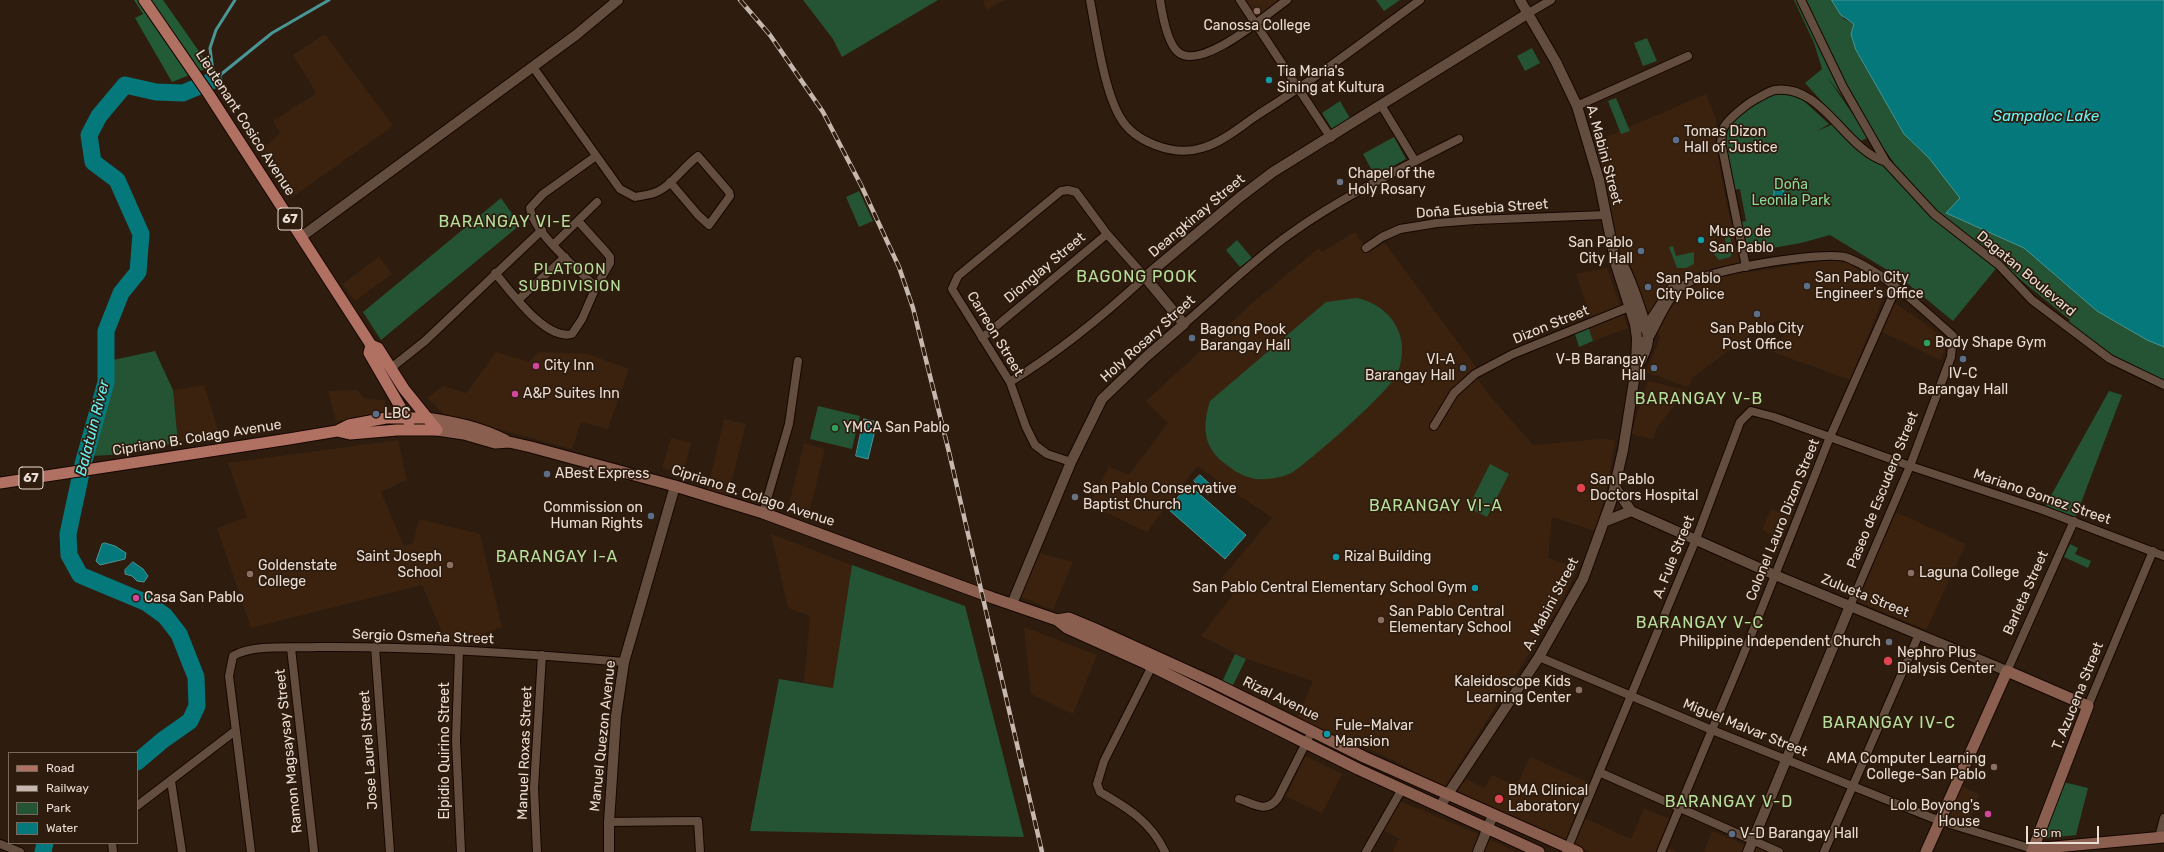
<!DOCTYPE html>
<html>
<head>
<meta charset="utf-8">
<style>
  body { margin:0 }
  #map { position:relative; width:2164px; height:852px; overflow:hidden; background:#2e1c0e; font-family:Rubik,sans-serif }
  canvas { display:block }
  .legend { position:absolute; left:8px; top:752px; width:130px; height:92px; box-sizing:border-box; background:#2e1c0e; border:1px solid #79695d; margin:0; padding:5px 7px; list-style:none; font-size:12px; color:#eaddd4 }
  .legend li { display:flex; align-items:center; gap:8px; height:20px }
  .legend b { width:20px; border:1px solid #79695d }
  .scale { position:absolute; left:2026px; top:826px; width:73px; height:18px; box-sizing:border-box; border:2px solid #eaddd4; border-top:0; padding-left:5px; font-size:12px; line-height:14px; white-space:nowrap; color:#eaddd4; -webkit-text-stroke:3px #2e1c0e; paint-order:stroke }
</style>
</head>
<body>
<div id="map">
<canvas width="2164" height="852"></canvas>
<ul class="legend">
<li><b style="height:5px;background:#b07062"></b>Road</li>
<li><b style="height:5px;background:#c6b8ae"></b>Railway</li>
<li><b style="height:11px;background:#245433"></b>Park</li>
<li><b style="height:11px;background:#04787b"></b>Water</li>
</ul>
<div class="scale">50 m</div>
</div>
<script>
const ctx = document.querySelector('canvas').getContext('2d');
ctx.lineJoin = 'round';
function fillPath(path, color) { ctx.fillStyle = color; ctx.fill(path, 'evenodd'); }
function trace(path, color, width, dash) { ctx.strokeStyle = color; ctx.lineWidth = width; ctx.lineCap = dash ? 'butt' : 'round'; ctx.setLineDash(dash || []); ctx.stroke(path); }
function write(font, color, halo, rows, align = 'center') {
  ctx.font = font + ' Rubik,sans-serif'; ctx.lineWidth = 3.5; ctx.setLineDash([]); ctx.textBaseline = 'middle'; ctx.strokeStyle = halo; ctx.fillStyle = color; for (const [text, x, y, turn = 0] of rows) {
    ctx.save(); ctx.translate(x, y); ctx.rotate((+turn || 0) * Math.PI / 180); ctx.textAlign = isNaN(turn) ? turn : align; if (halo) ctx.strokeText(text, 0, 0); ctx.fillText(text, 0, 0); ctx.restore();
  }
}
fillPath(new Path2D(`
  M983,0h22l-19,10z
  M1239,0h42l-27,21z
  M325,34l68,92 -102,72 -30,-48 19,-17 -7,-12 43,-28 -23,-38z
  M1706,94l10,24 -1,19 10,59 17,74 7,2 94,-14 43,33 -36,89 -77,-28 14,-22 -8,-10 -24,11 -62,46 -5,10 -42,-15 14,-34 -45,-97 -23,-98z
  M1355,232l14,20 16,-9 91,124 -1,7 10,16 48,55 68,-6 14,1 -7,44 -13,47 -43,-14 -4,41 29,11 -17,36 -116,183 -53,-29 -94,-41 16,-37 -67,-22 -45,-23 36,-47 -16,-10 51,-61 -75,-52 -50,66 -44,-21 -16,-3 22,-41 20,8 39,-52 -22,-22 105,-97 68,-56 3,4z
  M379,257l13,17 -37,27 -13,-17z
  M1607,268l21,60 -35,13 -5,-15 4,-4 -16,-48z
  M1893,302l34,23 17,14 2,6 -5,15 -63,-30z
  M496,352l33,10 9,-10 50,2 41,15 -21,60 -27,-7 -9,27 -127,-34 -18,-17 16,-12 23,7z
  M1648,381l38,9 -29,38 -4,11 -22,-5z
  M204,385l16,51 -42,6 -5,-52z
  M357,390l8,9 20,1 -1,13 -6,4 -42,4 -8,-30z
  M724,419l22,5 -18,72 -21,-5z
  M671,438l20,5 -8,31 -21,-6z
  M398,440l9,40 -26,12 23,54 9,-3 6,-24 61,15 22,93 -54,20 -26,-62 -171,43 -34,-100 30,-11 -19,-54z
  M804,443l21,6 -17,68 -21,-5z
  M1771,509l20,8 -10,21 -19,-8z
  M1896,512l70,32 -40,86 -69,-29z
  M771,534l81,31 -19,123 -29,-6 6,-66 -22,-8z
  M1040,553l33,9 -20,48 -32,-13z
  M1024,627l73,28 -24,59 -42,-20z
  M1305,756l37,18 -20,39 -36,-17z
  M1530,757l58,25 -14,31 57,26 13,-30 26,10 -10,25 18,8h-87l-135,-58 10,-15 18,9 8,-13 22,10 5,-5z
  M1961,786l18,8 -10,29 -19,-8z
  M1397,800l77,32 43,20h-125l7,-13 -16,-9z
  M1712,831l43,18 2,-4 16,7h-69z`), '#3a220f');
fillPath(new Path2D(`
  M803,0h135l-96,57 -9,-18z
  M1376,0h24l-16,11z
  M1794,0h38l12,19 10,5 -3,10 5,16 48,84 25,24 32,40 -15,15 78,35 73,63 50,29 17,7v38l-36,-19 -63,-41 5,-5 -127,-103 -38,-38 -20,-29 -58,-73 42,60 -10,5 -54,-59 17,-14 -8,-26z
  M1647,38l10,23 -14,5 -9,-23z
  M1532,48l8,15 -15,8 -8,-15z
  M1772,92h22l35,32 -12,7 19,-8 50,39 48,52 65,51 -46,56 -51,-42 -72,-44 -29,8 -52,9 -9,-30 6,-1 -6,-32 -8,1c-6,-23 -20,-57 3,-76 10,-9 25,-15 37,-22z
  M1616,98l14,33 -9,3 -13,-33z
  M1340,101l11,19 -17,12 -12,-19z
  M1394,137l12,22 -31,17 -12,-22z
  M859,191l14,30 -14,6 -13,-30z
  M501,198l19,27 -139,115 -18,-28z
  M1729,231l4,21 -3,5 -11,3 -6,-7 -2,-5 15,-4 -2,-11z
  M1237,240l15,18 -12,9 -14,-17z
  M1673,246l3,10 18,-4v12l-8,4h-9l-8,-21z
  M1357,298c35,8 54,39 41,74 -6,18 -87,88 -105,100 -7,4 -19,7 -27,7 -17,2 -31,-7 -43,-17 -21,-16 -20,-39 -13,-61l116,-99z
  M1588,326l5,15 -14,6 -5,-16z
  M155,351l18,39 5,52 -49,12 -38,2 22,-96z
  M2109,391l13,4 -48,126 -31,-11z
  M818,406l42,10 -8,33 -42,-10z
  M1490,464l19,10 -22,43 -19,-9z
  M2070,544l8,4 -3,6 16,7 -3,7 -24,-11z
  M852,565l113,41 59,231 -274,-6 29,-152 54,9z
  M1235,654l11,5 -14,28 -10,-5z
  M2063,782l25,6 -12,47 -31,3 -1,-6z`), '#245433');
fillPath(new Path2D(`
  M134,0h29l47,67 -38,15 -37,-64 8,-4z`), '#225b35');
const water = new Path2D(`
  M1832,0h332v347l-17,-7 -50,-29 -73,-63 -78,-35 14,-15 -31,-40 -25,-24 -48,-84 -5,-16 3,-10 -13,-9z
  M1777,185l10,10 -3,4 -5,-3 -5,5 -3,-3 3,-4v-7z
  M864,419l13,3 -9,37 -12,-3z
  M1200,475l14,13 -6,7 -14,-14z
  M1189,485l57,50 -21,24 -57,-50z
  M105,543l10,3 11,7 -1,6 -25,6 -4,-4 6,-17z
  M133,562l10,7 5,7 -4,6 -7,-1 -5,-5 -7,-2v-4z`);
fillPath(water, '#04787b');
trace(water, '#499696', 1);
trace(new Path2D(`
  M214,80l58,-47 57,-33
  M214,80l-4,-32 6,-18 19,-30`), '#499696', 3);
trace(new Path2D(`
  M137,762l26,-22 27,-19 7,-15 -1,-29 -17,-43 -14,-18 -18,-13 -67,-28 -11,-20 -1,-21 15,-70 23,-82v-51l15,-38 17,-21 3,-38 -24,-54 -24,-18 -4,-27 10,-19 26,-31 31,7 27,1 31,-13
  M43,852l2,-9`), '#04787b', 17);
const minor = new Path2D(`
  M1090,0c6,32 14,90 30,117 14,25 54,40 82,31 21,-6 39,-22 57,-34 56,-35 108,-75 161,-114
  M1160,0c2,13 7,43 18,52 23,20 89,-38 109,-52
  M1240,0l91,138
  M1801,0l42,87 43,75 48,52 65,51 33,35 78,59 54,26
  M1527,14l24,-14
  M533,67l87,122 15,8c6,-1 13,-2 19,-4 17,-6 29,-26 44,-37l31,36 1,4 -21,29 -11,-10 -28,-33
  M1381,105l34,56
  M1577,106l111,-50
  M596,156l-53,38 -13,14c3,24 47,61 66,79
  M553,245l44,-43
  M1366,248l16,-11 18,-8 37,-6 38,-3 130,-5
  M1746,267l-25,-125c1,-5 1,-11 3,-15 4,-8 24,-24 32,-28 6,-3 13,-8 19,-9 48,-6 69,59 111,72
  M495,273c16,18 50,68 77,61l10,-15 14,-32 14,-24v-6l-4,-5 -28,-31
  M518,300l47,-43
  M1184,324c35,-30 69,-64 106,-90 53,-38 112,-66 169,-95
  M1644,329l27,-41 5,-4 7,2
  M982,338l125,-104
  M1637,342l11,-2c10,-17 19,-42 34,-54 19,-15 145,-37 166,-28 37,15 75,51 105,78l-2,21 -41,109 -60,140
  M391,368l34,-27 117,-111
  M1010,382c49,-30 93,-66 135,-105l-38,-43 -31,-42 -8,-2 -7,1 -103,85 -6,13 58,93 16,45 9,18 12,9 24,8
  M1434,426l20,-33 21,-19 38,-20 121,-49
  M763,513l26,-89 9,-63
  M375,647l15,205
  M291,648l23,204
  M459,651l-3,89 5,112
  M1539,657l173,73 228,91 93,28
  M1151,661l1,5 -48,95 -7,23 3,8c28,16 51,30 65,60
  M2007,671l67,-150
  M2088,706l65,-155
  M1599,772l180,80
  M171,781l11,71
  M1239,799c16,5 27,15 39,-1l34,-67
  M137,806l98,-75
  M609,822l89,-1 2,31
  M2159,837l5,-19
  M112,843l1,9
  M0,844l20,8
  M251,852l-22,-176 4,-20c20,-12 60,-8 84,-9 102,-1 204,6 307,15
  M537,852l-3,-64 8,-133
  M1366,852l36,-63
  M1566,852l130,-313 44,-117 11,-11 23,6 136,49 133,44 121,46
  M1661,852l81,-194 88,-221 66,-149
  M1824,852l95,-218`);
const tertiary = new Path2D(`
  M301,237l275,-202 42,-35
  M1615,257c2,2 5,4 7,7 7,10 27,66 26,77 -1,9 -6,18 -11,26
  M1615,487l16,24 144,64 232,96
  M1606,521l25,-10
  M1012,604l59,-142 31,-63 45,-43 37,-32 -39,-47 95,-80 33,-25 254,-158
  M1440,806l99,-149 44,-78 28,-77 12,-52 13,-82 1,-30 -2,-14 -19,-59 -17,-85 -22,-74 -21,-44 -36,-62
  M609,852v-30l7,-106 8,-54 51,-176
  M1478,852l15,-37
  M1748,852l102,-246`);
const secondary = new Path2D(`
  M426,418c28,4 53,9 79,22
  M437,430l27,4 31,9 14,-1 22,5 144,39 88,27 230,85 64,22 10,8 78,35 213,106 181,83
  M1057,620l12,-2 24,10 121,55 150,74 214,95
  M2033,849l131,-12
  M1926,852l81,-181 81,35 -56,146`);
const primary = new Path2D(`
  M144,0l64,93 163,252 7,3 26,41 33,41
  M371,345l-2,8 40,69
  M337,431l13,3 47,-4h40
  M0,483l289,-44 48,-8 12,-6 37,-7h40`);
trace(minor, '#160600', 10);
trace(tertiary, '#160600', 12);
trace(secondary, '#160600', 13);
trace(primary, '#160600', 13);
trace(minor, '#634d3e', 8);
trace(tertiary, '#634d3e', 10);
trace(secondary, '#8a5f50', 11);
trace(primary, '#b07062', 11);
const rail = new Path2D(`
  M740,0l30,35 53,77 38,73 38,82 14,41 36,144 93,400`);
trace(rail, '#c6b8ae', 4.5);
trace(rail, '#2e1c0e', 3, [9]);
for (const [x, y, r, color] of [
  [1257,11,4,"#8d6e63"],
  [1269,80,4,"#0f9aa8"],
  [1676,140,4,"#5c6f8a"],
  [1340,182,4,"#6b7280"],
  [1701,240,4,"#0f9aa8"],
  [1641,251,4,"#5c6f8a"],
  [1807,286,4,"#5c6f8a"],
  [1648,287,4,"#5c6f8a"],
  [1757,314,4,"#5c6f8a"],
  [1192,338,4,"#5c6f8a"],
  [1927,343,4,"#2e9e5b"],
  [1963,359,4,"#5c6f8a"],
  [536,366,4,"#d1479c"],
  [1463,368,4,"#5c6f8a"],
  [1654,368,4,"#5c6f8a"],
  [515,394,4,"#d1479c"],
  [376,414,4,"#5c6f8a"],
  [835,428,4,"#2e9e5b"],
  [547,474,4,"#5c6f8a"],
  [1581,488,5,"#e0444e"],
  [1075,497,4,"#6b7280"],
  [651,516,4,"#5c6f8a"],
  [1336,557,4,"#0f9aa8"],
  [450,565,4,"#8d6e63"],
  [1911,573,4,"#8d6e63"],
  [250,574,4,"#8d6e63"],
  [1475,588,4,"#0f9aa8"],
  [136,598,4,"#d1479c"],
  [1381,620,4,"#8d6e63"],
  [1889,642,4,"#6b7280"],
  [1888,661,5,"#e0444e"],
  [1579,690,4,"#8d6e63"],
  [1327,734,4,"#0f9aa8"],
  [1994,767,4,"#8d6e63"],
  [1499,799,5,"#e0444e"],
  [1988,814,4,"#d1479c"],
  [1732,834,4,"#5c6f8a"]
]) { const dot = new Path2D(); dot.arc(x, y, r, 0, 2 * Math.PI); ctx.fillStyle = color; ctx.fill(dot); trace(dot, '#2e1c0e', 1.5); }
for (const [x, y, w] of [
  [290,219,24],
  [31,478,24]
]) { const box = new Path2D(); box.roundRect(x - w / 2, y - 11, w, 22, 3); ctx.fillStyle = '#2e1c0e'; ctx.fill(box); trace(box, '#eaddd4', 1); }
write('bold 13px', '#eaddd4', null, [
  ["67",290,219],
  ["67",31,478]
]);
write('14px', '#eaddd4', '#2e1c0e', [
  ["Canossa College",1257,26,"center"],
  ["Tia Maria's",1277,72],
  ["Sining at Kultura",1277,88],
  ["Tomas Dizon",1684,132],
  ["Hall of Justice",1684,148],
  ["Chapel of the",1348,174],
  ["Holy Rosary",1348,190],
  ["Museo de",1709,232],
  ["San Pablo",1709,248],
  ["San Pablo",1633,243,"right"],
  ["City Hall",1633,259,"right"],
  ["San Pablo City",1815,278],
  ["Engineer's Office",1815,294],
  ["San Pablo",1656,279],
  ["City Police",1656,295],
  ["San Pablo City",1757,329,"center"],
  ["Post Office",1757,345,"center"],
  ["Bagong Pook",1200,330],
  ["Barangay Hall",1200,346],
  ["Body Shape Gym",1935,343],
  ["VI-A",1455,360,"right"],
  ["Barangay Hall",1455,376,"right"],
  ["V-B Barangay",1646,360,"right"],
  ["Hall",1646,376,"right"],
  ["City Inn",544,366],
  ["IV-C",1963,374,"center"],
  ["Barangay Hall",1963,390,"center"],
  ["A&P Suites Inn",523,394],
  ["LBC",384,414],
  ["YMCA San Pablo",843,428],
  ["ABest Express",555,474],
  ["San Pablo",1590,480],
  ["Doctors Hospital",1590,496],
  ["San Pablo Conservative",1083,489],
  ["Baptist Church",1083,505],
  ["Commission on",643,508,"right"],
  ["Human Rights",643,524,"right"],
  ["Saint Joseph",442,557,"right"],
  ["School",442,573,"right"],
  ["Rizal Building",1344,557],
  ["Goldenstate",258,566],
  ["College",258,582],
  ["Laguna College",1919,573],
  ["San Pablo Central Elementary School Gym",1467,588,"right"],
  ["Casa San Pablo",144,598],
  ["San Pablo Central",1389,612],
  ["Elementary School",1389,628],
  ["Philippine Independent Church",1881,642,"right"],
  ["Nephro Plus",1897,653],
  ["Dialysis Center",1897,669],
  ["Kaleidoscope Kids",1571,682,"right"],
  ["Learning Center",1571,698,"right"],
  ["Fule–Malvar",1335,726],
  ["Mansion",1335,742],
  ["AMA Computer Learning",1986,759,"right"],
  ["College-San Pablo",1986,775,"right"],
  ["BMA Clinical",1508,791],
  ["Laboratory",1508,807],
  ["Lolo Boyong's",1980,806,"right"],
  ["House",1980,822,"right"],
  ["V-D Barangay Hall",1740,834]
], 'left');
write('14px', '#eaddd4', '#2e1c0e', [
  ["Lieutenant Cosico Avenue",245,123,57],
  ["A. Mabini Street",1604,155,75],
  ["Doña Eusebia Street",1482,209,-4],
  ["Deangkinay Street",1197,216,-40],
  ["Dionglay Street",1045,268,-40],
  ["Dagatan Boulevard",2026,274,40],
  ["Dizon Street",1551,325,-22],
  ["Carreon Street",995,334,59],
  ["Holy Rosary Street",1148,339,-42],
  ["Cipriano B. Colago Avenue",197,438,-9],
  ["Paseo de Escudero Street",1883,490,-68],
  ["Cipriano B. Colago Avenue",753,496,18],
  ["Mariano Gomez Street",2042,497,19],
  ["Colonel Lauro Dizon Street",1783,520,-68],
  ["A. Fule Street",1674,557,-68],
  ["Barleta Street",2026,593,-66],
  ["Zulueta Street",1865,596,22],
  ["A. Mabini Street",1551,604,-62],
  ["Sergio Osmeña Street",423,637,2],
  ["T. Azucena Street",2078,696,-68],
  ["Rizal Avenue",1281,699,26],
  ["Miguel Malvar Street",1745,728,22],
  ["Manuel Quezon Avenue",603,736,-84],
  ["Jose Laurel Street",369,750,-94],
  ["Ramon Magsaysay Street",289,751,-96],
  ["Elpidio Quirino Street",445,751,-90],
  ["Manuel Roxas Street",525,753,-88]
]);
write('14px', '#87d99d', '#2e1c0e', [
  ["Doña",1791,185],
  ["Leonila Park",1791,201]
]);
write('italic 15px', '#6bf2f6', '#2e1c0e', [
  ["Sampaloc Lake",2046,117],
  ["Balatuin River",93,428,-76]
]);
ctx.letterSpacing = '1px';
write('15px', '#b7e09d', '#2e1c0e', [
  ["PLATOON",570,270],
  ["SUBDIVISION",570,287]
]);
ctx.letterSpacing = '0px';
ctx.letterSpacing = '1px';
write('16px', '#b7e09d', '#2e1c0e', [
  ["BARANGAY VI-E",505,222],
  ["BAGONG POOK",1137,277],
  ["BARANGAY V-B",1699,399],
  ["BARANGAY VI-A",1436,506],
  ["BARANGAY I-A",557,557],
  ["BARANGAY V-C",1700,623],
  ["BARANGAY IV-C",1889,723],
  ["BARANGAY V-D",1729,802]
]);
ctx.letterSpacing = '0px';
</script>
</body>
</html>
